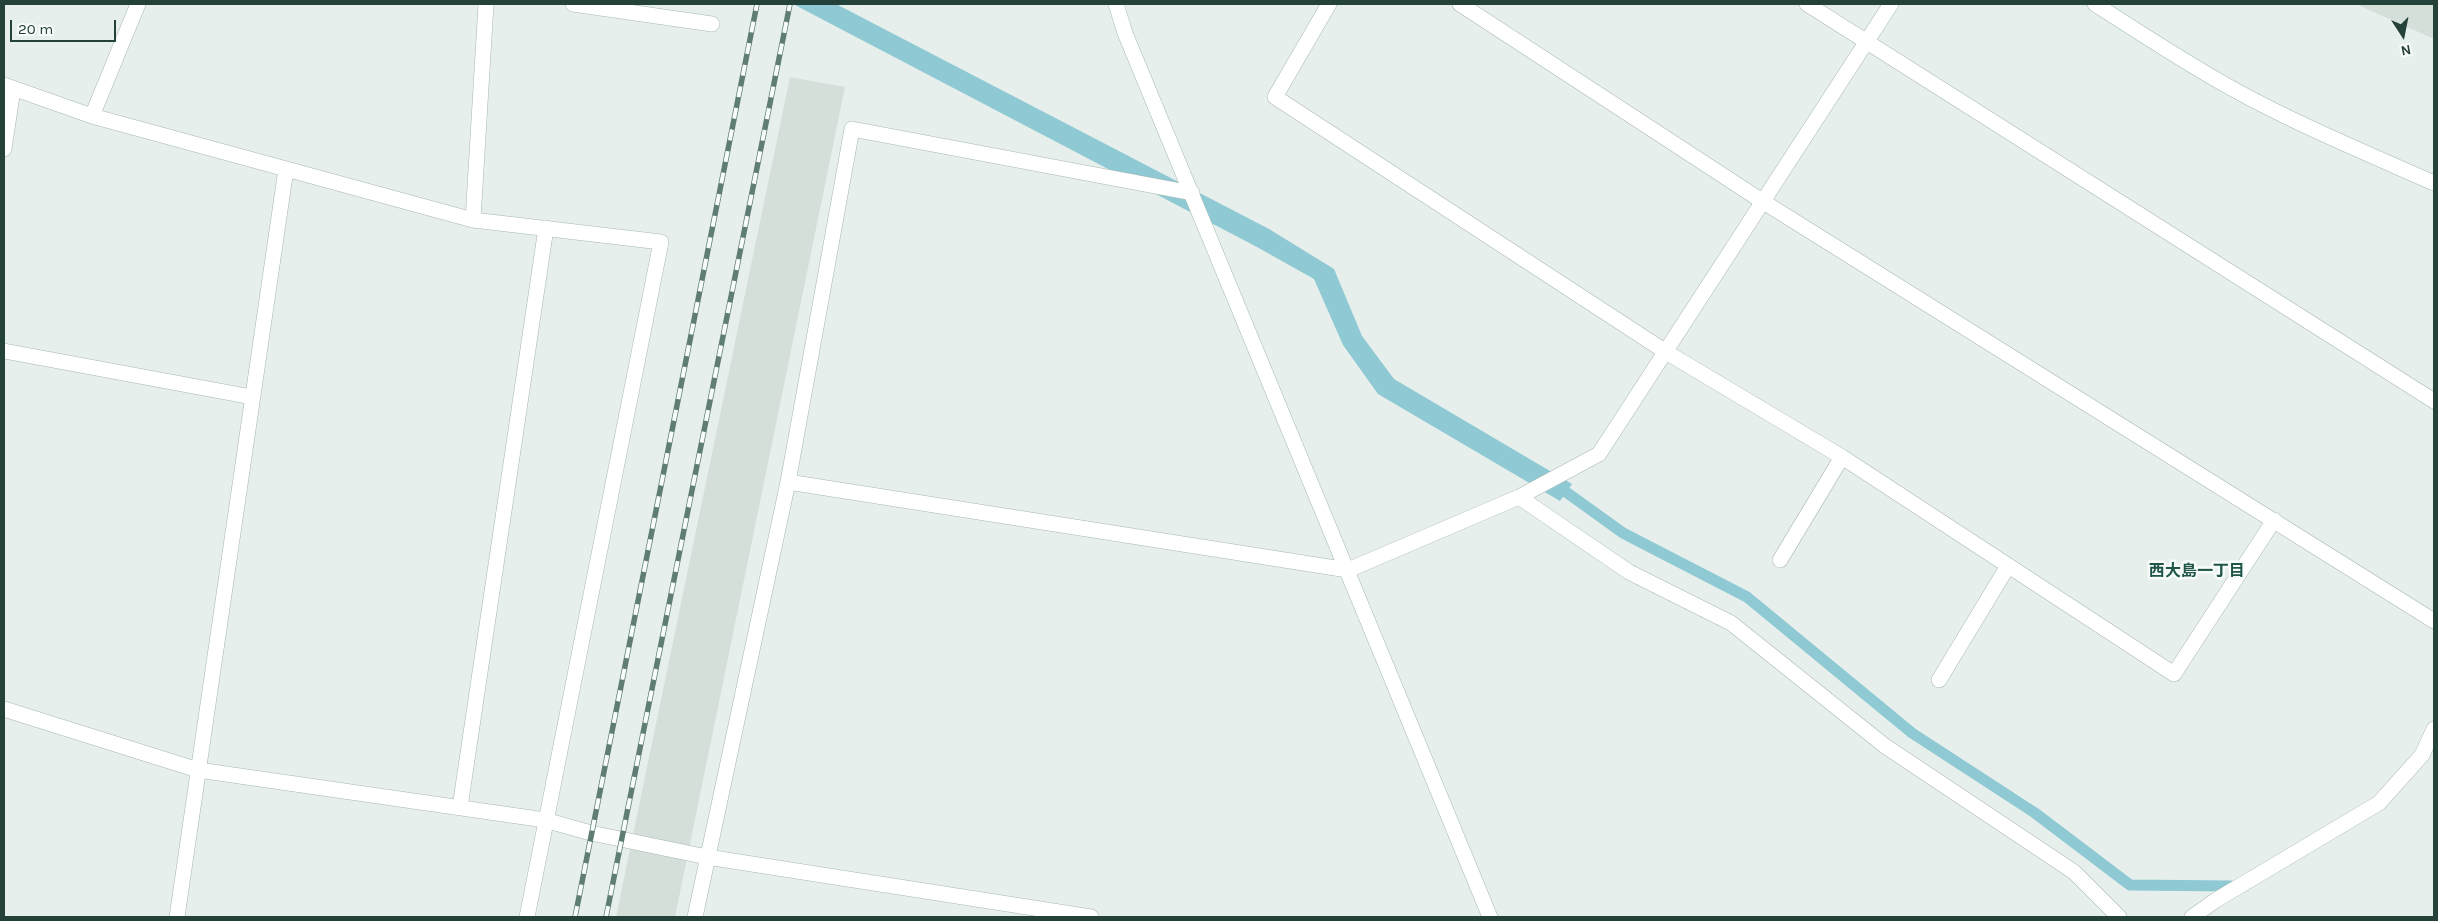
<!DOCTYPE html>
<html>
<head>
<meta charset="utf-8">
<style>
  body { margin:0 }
  #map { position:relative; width:2438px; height:921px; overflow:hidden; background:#e6efeb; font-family:Karla,sans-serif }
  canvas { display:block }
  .frame { position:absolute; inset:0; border:5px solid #24423a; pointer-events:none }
  .north { position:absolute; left:2378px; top:10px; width:50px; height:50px; -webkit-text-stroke:4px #f7fbf9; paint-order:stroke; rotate:169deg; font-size:14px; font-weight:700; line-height:20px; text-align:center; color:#24423a }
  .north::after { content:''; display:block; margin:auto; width:18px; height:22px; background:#24423a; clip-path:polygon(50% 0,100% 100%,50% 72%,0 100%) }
  .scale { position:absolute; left:10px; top:20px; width:106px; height:22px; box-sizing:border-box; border:2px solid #24423a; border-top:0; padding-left:6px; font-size:15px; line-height:18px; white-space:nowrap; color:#24423a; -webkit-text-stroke:4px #f7fbf9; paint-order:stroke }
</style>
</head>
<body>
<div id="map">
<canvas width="2438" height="921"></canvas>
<div class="frame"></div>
<div class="north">N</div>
<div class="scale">20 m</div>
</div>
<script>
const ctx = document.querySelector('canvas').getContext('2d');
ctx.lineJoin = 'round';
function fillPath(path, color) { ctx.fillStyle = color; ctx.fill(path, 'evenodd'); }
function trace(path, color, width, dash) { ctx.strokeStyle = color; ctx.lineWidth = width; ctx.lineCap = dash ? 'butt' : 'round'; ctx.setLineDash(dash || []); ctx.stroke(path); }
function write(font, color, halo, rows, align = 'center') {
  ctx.font = font + ' Karla,"Noto Sans JP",sans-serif'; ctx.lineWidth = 5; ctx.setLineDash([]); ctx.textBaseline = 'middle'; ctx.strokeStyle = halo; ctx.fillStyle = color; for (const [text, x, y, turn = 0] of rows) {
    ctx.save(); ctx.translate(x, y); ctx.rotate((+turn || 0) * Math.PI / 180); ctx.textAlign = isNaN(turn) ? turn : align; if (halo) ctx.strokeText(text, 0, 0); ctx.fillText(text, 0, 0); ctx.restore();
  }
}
fillPath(new Path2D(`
  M2356,4h78v35z
  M790,77l55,10 -170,830h-59z`), '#d4dfda');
fillPath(new Path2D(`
  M793,4h43l433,225 65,40 28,67 32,43 178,105 -12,17 -182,-107 -35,-49 -29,-66 -57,-32z`), '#8ec9d4');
trace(new Path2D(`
  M1566,492l57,41 124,64 165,136 123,80 95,72 101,1`), '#8ec9d4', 11);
const lane = new Path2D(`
  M573,4l139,20
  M460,807l86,-579`);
const street = new Path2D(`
  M1329,4l-54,93 391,255 176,105 332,217 100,-154
  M1460,4l302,197 672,420
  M1807,4l627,397
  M4,85l88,31 381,104 188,22 -134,675
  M92,116l46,-112
  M4,149l9,-60
  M473,220l13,-216
  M4,351l248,46
  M788,482l560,88 171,-73 80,-43 292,-450
  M1519,497l110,75 102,51 154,123 189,126 45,45
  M1780,560l62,-103
  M1939,680l69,-114
  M4,709l194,61 347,50 46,13 116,24 384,60
  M177,917l109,-748
  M695,917l93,-435 64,-353 340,64
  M2192,917l24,-17 163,-97 43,-48 12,-26`);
const secondary = new Path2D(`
  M1116,4l9,29 365,884
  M2095,4c45,29 89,58 136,84 65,36 135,65 203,95`);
trace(lane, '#a8b8b2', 16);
trace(street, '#a8b8b2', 16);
trace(secondary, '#a4bbb3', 16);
trace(lane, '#fff', 15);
trace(street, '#fff', 15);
trace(secondary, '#fff', 15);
const rail = new Path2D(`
  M575,917l182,-913
  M606,917l184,-913`);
trace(rail, '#5f7d75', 5.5);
trace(rail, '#f7fbf9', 4, [11]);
write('bold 16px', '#1f5548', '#f7fbf9', [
  ["西大島一丁目",2197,571]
]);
</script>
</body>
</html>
